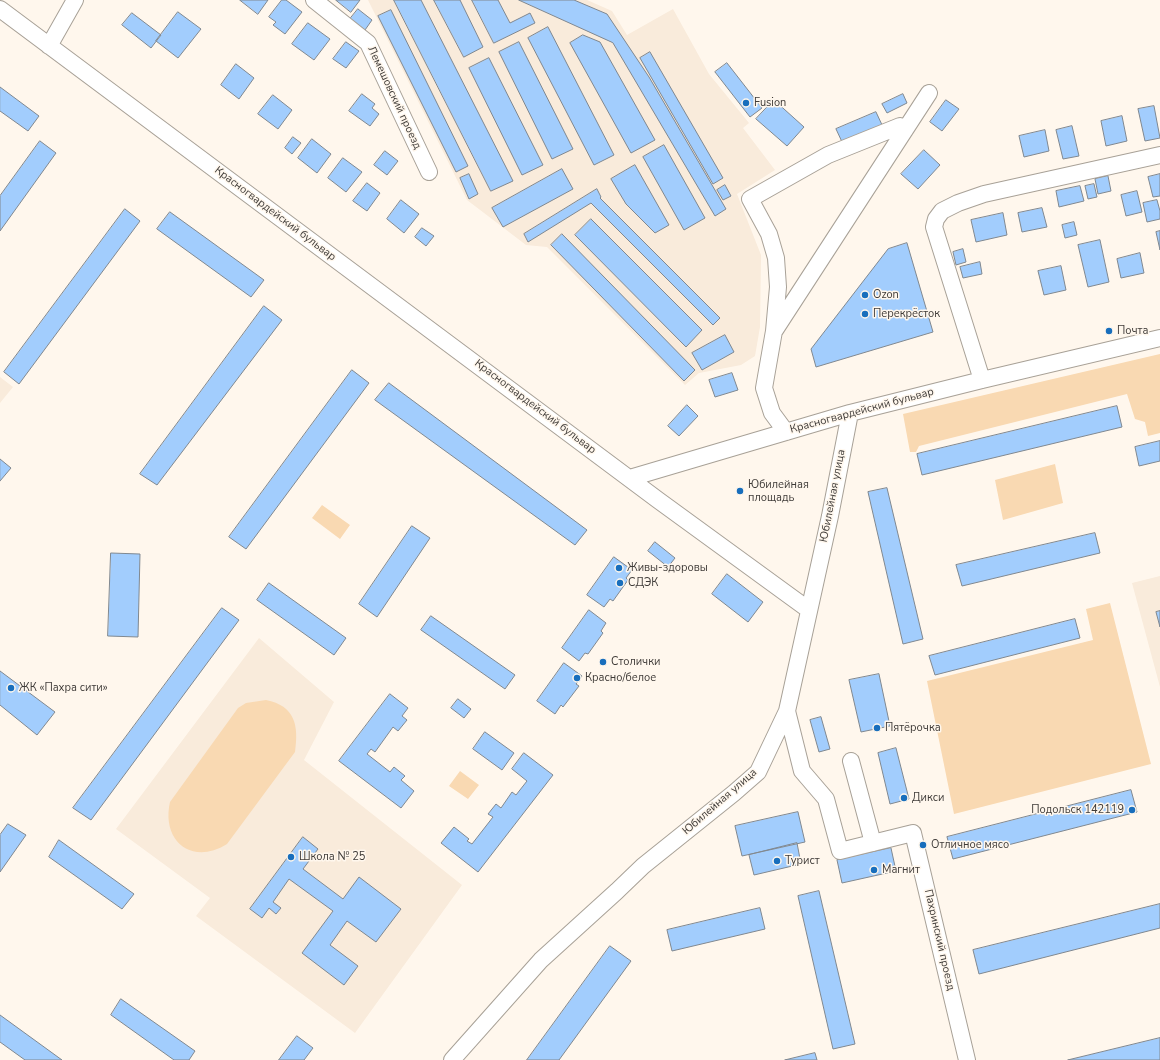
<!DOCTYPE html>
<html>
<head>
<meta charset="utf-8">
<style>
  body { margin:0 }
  canvas { display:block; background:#fff7ed }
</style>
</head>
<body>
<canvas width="1160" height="1060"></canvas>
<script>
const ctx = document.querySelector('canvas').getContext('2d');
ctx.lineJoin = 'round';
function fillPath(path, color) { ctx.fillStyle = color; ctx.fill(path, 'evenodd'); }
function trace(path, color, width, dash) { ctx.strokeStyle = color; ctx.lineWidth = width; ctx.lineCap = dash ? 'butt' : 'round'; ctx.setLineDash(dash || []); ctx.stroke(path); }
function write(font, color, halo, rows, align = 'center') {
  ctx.font = font + ' "Nunito Sans",sans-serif'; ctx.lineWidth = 3; ctx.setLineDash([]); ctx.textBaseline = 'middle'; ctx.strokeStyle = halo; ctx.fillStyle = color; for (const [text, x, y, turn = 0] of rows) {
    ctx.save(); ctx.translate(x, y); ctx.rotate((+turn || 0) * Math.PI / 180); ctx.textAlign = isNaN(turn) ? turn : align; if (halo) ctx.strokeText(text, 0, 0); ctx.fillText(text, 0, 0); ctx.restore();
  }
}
fillPath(new Path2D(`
  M368,0h219l25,11 15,24 46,-26 36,65 40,49 -6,5 32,42 -38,24 24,61 -1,72 -5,29 -14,9 -42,8 -14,12 -138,-138 -21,-2 -59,-45z
  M0,377l13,10 -13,16z
  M1160,576v111l-28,-104z
  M259,638l75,64 -30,58 158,125 -107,148 -159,-117 14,-18 -94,-69z`), '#f9ebdb');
fillPath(new Path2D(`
  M1160,354v79l-12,3 -3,-14 -10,-3 -8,-25 -208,52 -3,6h-6l-7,-38z
  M1055,464l8,39 -60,17 -8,-40z
  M322,505l28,20 -10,14 -28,-21z
  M1110,603l41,161 -197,50 -27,-133 166,-41 -7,-31z
  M266,700c29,6 33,25 29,52l-68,92c-35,22 -66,-3 -57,-42l68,-94 8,-5z
  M460,771l19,14 -11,14 -19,-13z`), '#f9d9b2');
const building = new Path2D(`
  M240,0h28l-10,14z
  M282,0h4l16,12 -17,22 -12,-9 3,-3 -7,-5z
  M336,0h24l-9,12z
  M394,0h27l92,181 -22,10z
  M434,0h26l23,47 -19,10z
  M472,0h26l12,23 20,-10 5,10 -41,20z
  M519,0h55l33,14 42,63 77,132 -11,7 -102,-173z
  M358,9l14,11 -7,10 -15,-11z
  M391,10l77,156 -12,6 -78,-156z
  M178,12l23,17 -23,29 -22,-17z
  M132,13l29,22 -10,13 -29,-23z
  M308,23l22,16 -16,21 -22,-16z
  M548,27l66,128 -20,10 -66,-127z
  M583,35l17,7 55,98 -24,13 -61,-110z
  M346,42l13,9 -13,17 -13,-9z
  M519,42l54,107 -21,10 -53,-107z
  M650,52l73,126 -10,6 -73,-126z
  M489,58l54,107 -21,10 -53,-107z
  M727,63l35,45 -12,9 -35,-45z
  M236,64l18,14 -15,21 -18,-14z
  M0,87l39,29 -11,15 -28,-20z
  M362,94l13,10 -3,4 7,6 -9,12 -21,-15z
  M903,94l4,9 -20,10 -5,-9z
  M273,95l19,15 -14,19 -20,-15z
  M774,100l30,27 -17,19 -31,-27z
  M946,100l13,9 -17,22 -12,-9z
  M1154,106l6,32 -15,3 -7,-32z
  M876,112l7,15 -40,17 -7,-15z
  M1122,116l5,25 -21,5 -5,-25z
  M1072,126l7,30 -16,3 -7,-29z
  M1045,130l4,21 -25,6 -5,-21z
  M293,137l8,6 -9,11 -7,-6z
  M312,139l19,15 -14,19 -19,-15z
  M40,141l16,12 -56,78v-35z
  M664,145l41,73 -21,12 -41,-73z
  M924,150l16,15 -22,24 -17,-15z
  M385,151l13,10 -11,14 -13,-10z
  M343,158l19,14 -16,20 -18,-14z
  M635,165l34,60 -14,8 -29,-29 -15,-25z
  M562,169l11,20 -70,38 -11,-19z
  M469,174l9,20 -9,5 -9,-21z
  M1160,174v22l-7,1 -5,-20z
  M1108,176l3,15 -13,3 -3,-15z
  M367,183l13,10 -13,18 -14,-10z
  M1094,184l3,13 -9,2 -3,-13z
  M725,185l6,11 -8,4 -6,-10z
  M1080,186l4,15 -25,6 -3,-16z
  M597,189l4,8 -1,1 120,120 -7,7 -122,-122 -63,39 -4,-8z
  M1137,191l5,21 -16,4 -5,-21z
  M401,200l18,14 -15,19 -17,-14z
  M1157,200l3,11v8l-13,3 -4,-19z
  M1042,208l5,19 -25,5 -4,-19z
  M125,209l15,12 -121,163 -15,-12z
  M170,212l94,68 -13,17 -94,-68z
  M1003,213l4,22 -31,7 -5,-22z
  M591,219l111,111 -16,17 -111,-112z
  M1074,222l3,13 -12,3 -3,-13z
  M422,228l12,8 -8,10 -11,-9z
  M1160,231v19l-4,-18z
  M562,234l133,136 -11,11 -133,-136z
  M1100,240l9,42 -21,5 -10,-42z
  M907,243l26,89 -117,35 -5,-18 77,-100z
  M963,249l3,13 -10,3 -3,-13z
  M1140,253l4,20 -23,5 -4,-19z
  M980,262l2,12 -19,4 -3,-11z
  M1061,266l5,24 -22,5 -6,-24z
  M264,306l18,14 -125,165 -17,-11z
  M725,335l9,17 -32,18 -10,-17z
  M352,370l17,13 -123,166 -17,-12z
  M732,373l6,17 -23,7 -6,-17z
  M389,383l198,147 -12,15 -200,-145z
  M687,405l11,11 -19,20 -11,-10z
  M1117,406l5,21 -200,48 -5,-21z
  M1160,441v20l-21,5 -4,-19z
  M0,459l11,9 -11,13z
  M887,488l36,151 -20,5 -35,-152z
  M412,526l18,12 -53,79 -18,-13z
  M1095,533l5,20 -138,33 -6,-21z
  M655,542l20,16 -7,9 -20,-16z
  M111,553l29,1 -2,83 -30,-1z
  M614,557l18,13 -6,8 2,2 -15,21 -3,-2 -6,8 -17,-12z
  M727,574l36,28 -15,20 -36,-28z
  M269,583l77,55 -12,17 -77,-55z
  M222,608l17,12 -148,200 -18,-12z
  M589,610l17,13 -5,8 2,2 -15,21 -3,-1 -6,8 -17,-13z
  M1160,611v16l-4,-15z
  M431,616l84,59 -10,14 -84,-59z
  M1075,619l5,19 -145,37 -6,-19z
  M564,663l18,13 -6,8 3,2 -16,21 -2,-2 -6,9 -18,-13z
  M0,671l55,41 -18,23 -37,-30z
  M879,674l11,52 -29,6 -12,-52z
  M390,694l18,14 -6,8 5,4 -9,11 -5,-4 -18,25 -4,-3 -4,5 23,18 4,-5 11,9 -4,4 13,11 -13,17 -62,-47z
  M458,699l13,10 -7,9 -13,-10z
  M821,717l9,32 -11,3 -9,-32z
  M485,732l29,21 -12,17 -29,-21z
  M896,748l13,51 -19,5 -12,-51z
  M524,753l29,22 -75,97 -37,-29 13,-16 15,12 -2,2 5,3 21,-27 -5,-3 8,-10 5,4 11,-16 4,3 11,-14 -15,-12z
  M1131,790l6,22 -184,47 -6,-22z
  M798,812l7,30 -63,14 -7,-30z
  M8,824l18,11 -26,37v-37z
  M303,837l15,12 -15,20 40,30 16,-22 42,32 -25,33 -29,-21 -17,24 28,21 -14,19 -42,-32 31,-42 -44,-32 -16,23 8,6 -5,6 -7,-6 -7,10 -12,-9z
  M59,840l75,54 -12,15 -73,-52z
  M797,843l4,21 -47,11 -5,-20z
  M891,848l5,23 -54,12 -5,-23z
  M819,891l36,153 -22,5 -35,-153z
  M1160,904v24l-181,46 -6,-24z
  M760,908l5,21 -93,22 -5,-21z
  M610,946l21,15 -72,99h-32z
  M121,999l74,52 -6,9h-15l-63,-45z
  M0,1015l62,45h-37l-25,-18z
  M297,1036l16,12 -9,12h-25z
  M1160,1038v22h-92z
  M815,1053l2,7h-32z`);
fillPath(building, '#a2cdfd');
trace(building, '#808890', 1);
const minor = new Path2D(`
  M314,0l54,43 61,129
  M0,9l658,491 151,110
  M49,46l26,-46
  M775,330l154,-237
  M982,380l-48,-153 2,-8 6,-8 16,-8 26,-9 176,-39
  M786,432l-14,-19 -8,-25 10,-57 4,-44 -2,-29 -7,-24 -19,-35 78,-44 72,-29 5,4
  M630,478l220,-65 132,-33 178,-42
  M787,711l15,60 24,28 14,52 73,-18 54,227
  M851,761l22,82
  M452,1060l89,-100 76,-69 26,-25 91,-73 24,-21 29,-61 43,-195 20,-103`);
trace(minor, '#a8a197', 18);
trace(minor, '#fff', 16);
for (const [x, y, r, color] of [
  [746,103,4,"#186ebc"],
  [865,295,4,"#186ebc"],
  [865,314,4,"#186ebc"],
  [1109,331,4,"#186ebc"],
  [740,491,4,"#186ebc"],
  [619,568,4,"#186ebc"],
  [620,583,4,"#186ebc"],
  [603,662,4,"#186ebc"],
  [577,678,4,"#186ebc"],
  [11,688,4,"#186ebc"],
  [877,728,4,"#186ebc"],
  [904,798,4,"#186ebc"],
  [1132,810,4,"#186ebc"],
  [923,845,4,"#186ebc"],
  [291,857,4,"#186ebc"],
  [777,861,4,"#186ebc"],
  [874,870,4,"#186ebc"]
]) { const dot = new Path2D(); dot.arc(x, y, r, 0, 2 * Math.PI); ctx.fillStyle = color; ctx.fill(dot); trace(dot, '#fff7ed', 1.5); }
write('11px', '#3f3b38', '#fff7ed', [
  ["Лемешовский проезд",394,98,65],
  ["Красногвардейский бульвар",275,214,37],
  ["Красногвардейский бульвар",535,407,37],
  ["Красногвардейский бульвар",862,411,-15],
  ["Юбилейная улица",833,496,-79],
  ["Юбилейная улица",720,802,-41],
  ["Пахринский проезд",939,940,77]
]);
write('11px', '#3f3b38', '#fff7ed', [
  ["Fusion",754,103],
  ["Ozon",873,295],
  ["Перекрёсток",873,314],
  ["Почта",1117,331],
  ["Юбилейная",748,485],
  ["площадь",748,498],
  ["Живы-здоровы",627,568],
  ["СДЭК",628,583],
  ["Столички",611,662],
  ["Красно/белое",585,678],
  ["ЖК «Пахра сити»",19,688],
  ["Пятёрочка",885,728],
  ["Дикси",912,798],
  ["Подольск 142119",1124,810,"right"],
  ["Отличное мясо",931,845],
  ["Школа № 25",299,857],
  ["Турист",785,861],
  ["Магнит",882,870]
], 'left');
</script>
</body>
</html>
